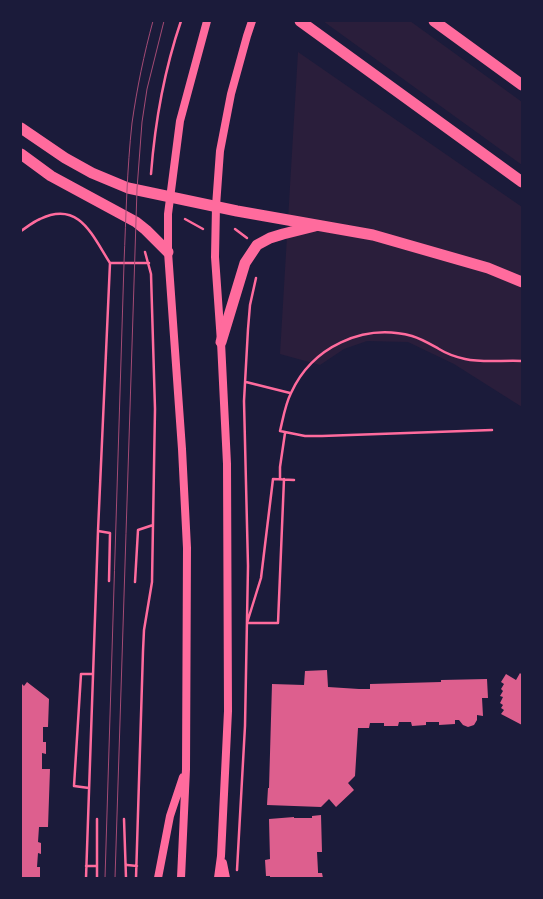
<!DOCTYPE html>
<html>
<head>
<meta charset="utf-8">
<style>
  body { margin:0 }
  #map { position:relative; width:543px; height:899px; overflow:hidden; background:#1b1b3a; font-family:"Libre Baskerville",serif }
  canvas { display:block }
  .frame { position:absolute; inset:0; border:22px solid #1b1b3a; pointer-events:none }
</style>
</head>
<body>
<div id="map">
<canvas width="543" height="899"></canvas>
<div class="frame"></div>
</div>
<script>
const ctx = document.querySelector('canvas').getContext('2d');
ctx.lineJoin = 'round';
function fillPath(path, color) { ctx.fillStyle = color; ctx.fill(path, 'evenodd'); }
function trace(path, color, width, dash) { ctx.strokeStyle = color; ctx.lineWidth = width; ctx.lineCap = dash ? 'butt' : 'round'; ctx.setLineDash(dash || []); ctx.stroke(path); }
fillPath(new Path2D(`
  M323,21h87l112,81v63z
  M298,52l224,155v200l-68,-43 -46,-22 -41,-1 -23,8 -24,16 -40,-11z`), '#2a1e3b');
fillPath(new Path2D(`
  M327,670l1,17 31,2h11v-5l71,-2v-2l46,-1 1,19h-6l1,18 -6,-1v5l-3,5 -6,2 -5,-2 -4,-5h-4v4l-16,1v-3h-13v3l-14,1 -1,-4h-12l-1,4h-14v-3h-14l-1,5h-11l-3,48 -7,7 6,7 -18,17 -7,-8 -8,8 -54,-2 1,-17h1l3,-104 32,1 1,-14z
  M520,673l2,2v50l-21,-11 3,-4 -3,-2 2,-3 -3,-2 3,-6 -3,-1 3,-5 -2,-2 3,-5 -3,-2 5,-8 10,6z
  M27,682l22,17 -1,28h-5v15h3v12l-4,-1v16h8l-2,58h-9l-1,15 3,1v11l-3,-1 -1,14h3v11h-19v-195l3,3z
  M321,815l1,37h-5l1,19v2h4l1,5h-53v-2h-4l-1,-16 5,-1 -1,-40 25,-2v1h18v-2z`), '#dd5f8e');
trace(new Path2D(`
  M151,174c4,-52 13,-103 30,-153
  M185,219l18,10
  M235,229l12,9
  M21,231c6,-4 12,-9 19,-12 39,-19 52,16 70,44
  M110,263h39
  M246,382l44,11
  M492,430l-170,6h-17l-25,-5c3,-12 5,-26 11,-38 21,-46 72,-70 121,-57 10,3 18,8 27,13 8,5 17,8 26,10 18,4 38,1 57,2
  M280,479v-12l5,-34
  M284,479l-6,144h-31l14,-45 12,-99 21,1
  M98,531l12,2 -1,48
  M135,582l3,-52 15,-5
  M89,788l-15,-2 7,-112h12
  M97,819v59
  M124,819l2,59
  M127,865l10,1
  M86,866h11
  M237,870l8,-144 3,-160 -4,-165 4,-72 2,-24 6,-27
  M86,878l12,-347 12,-268
  M136,878l7,-227 1,-21 8,-48 3,-173 -4,-135 -6,-22`), '#ff6b9d', 2.5);
trace(new Path2D(`
  M223,863l3,15
  M158,878l12,-62 13,-39
  M181,878l5,-109 1,-221 -5,-99 -14,-197v-38l12,-93 27,-100
  M218,878l3,-22 7,-145 -1,-247 -6,-122 -6,-85 1,-51 4,-55 11,-57 16,-58 5,-15`), '#ff6b9d', 8);
trace(new Path2D(`
  M300,21l222,161
  M434,21l88,64
  M21,128l44,30 27,15 36,15 109,23 136,24 115,33 34,14
  M21,154l30,22 85,46 10,8 22,22
  M221,342l24,-79 12,-18 13,-7 13,-4 32,-8`), '#ff6b9d', 11);
trace(new Path2D(`
  M105,878l19,-615c2,-47 3,-94 8,-140 5,-35 12,-69 21,-102
  M115,878l22,-689 5,-67 5,-33 17,-68`), '#a44b75', 1);
</script>
</body>
</html>
